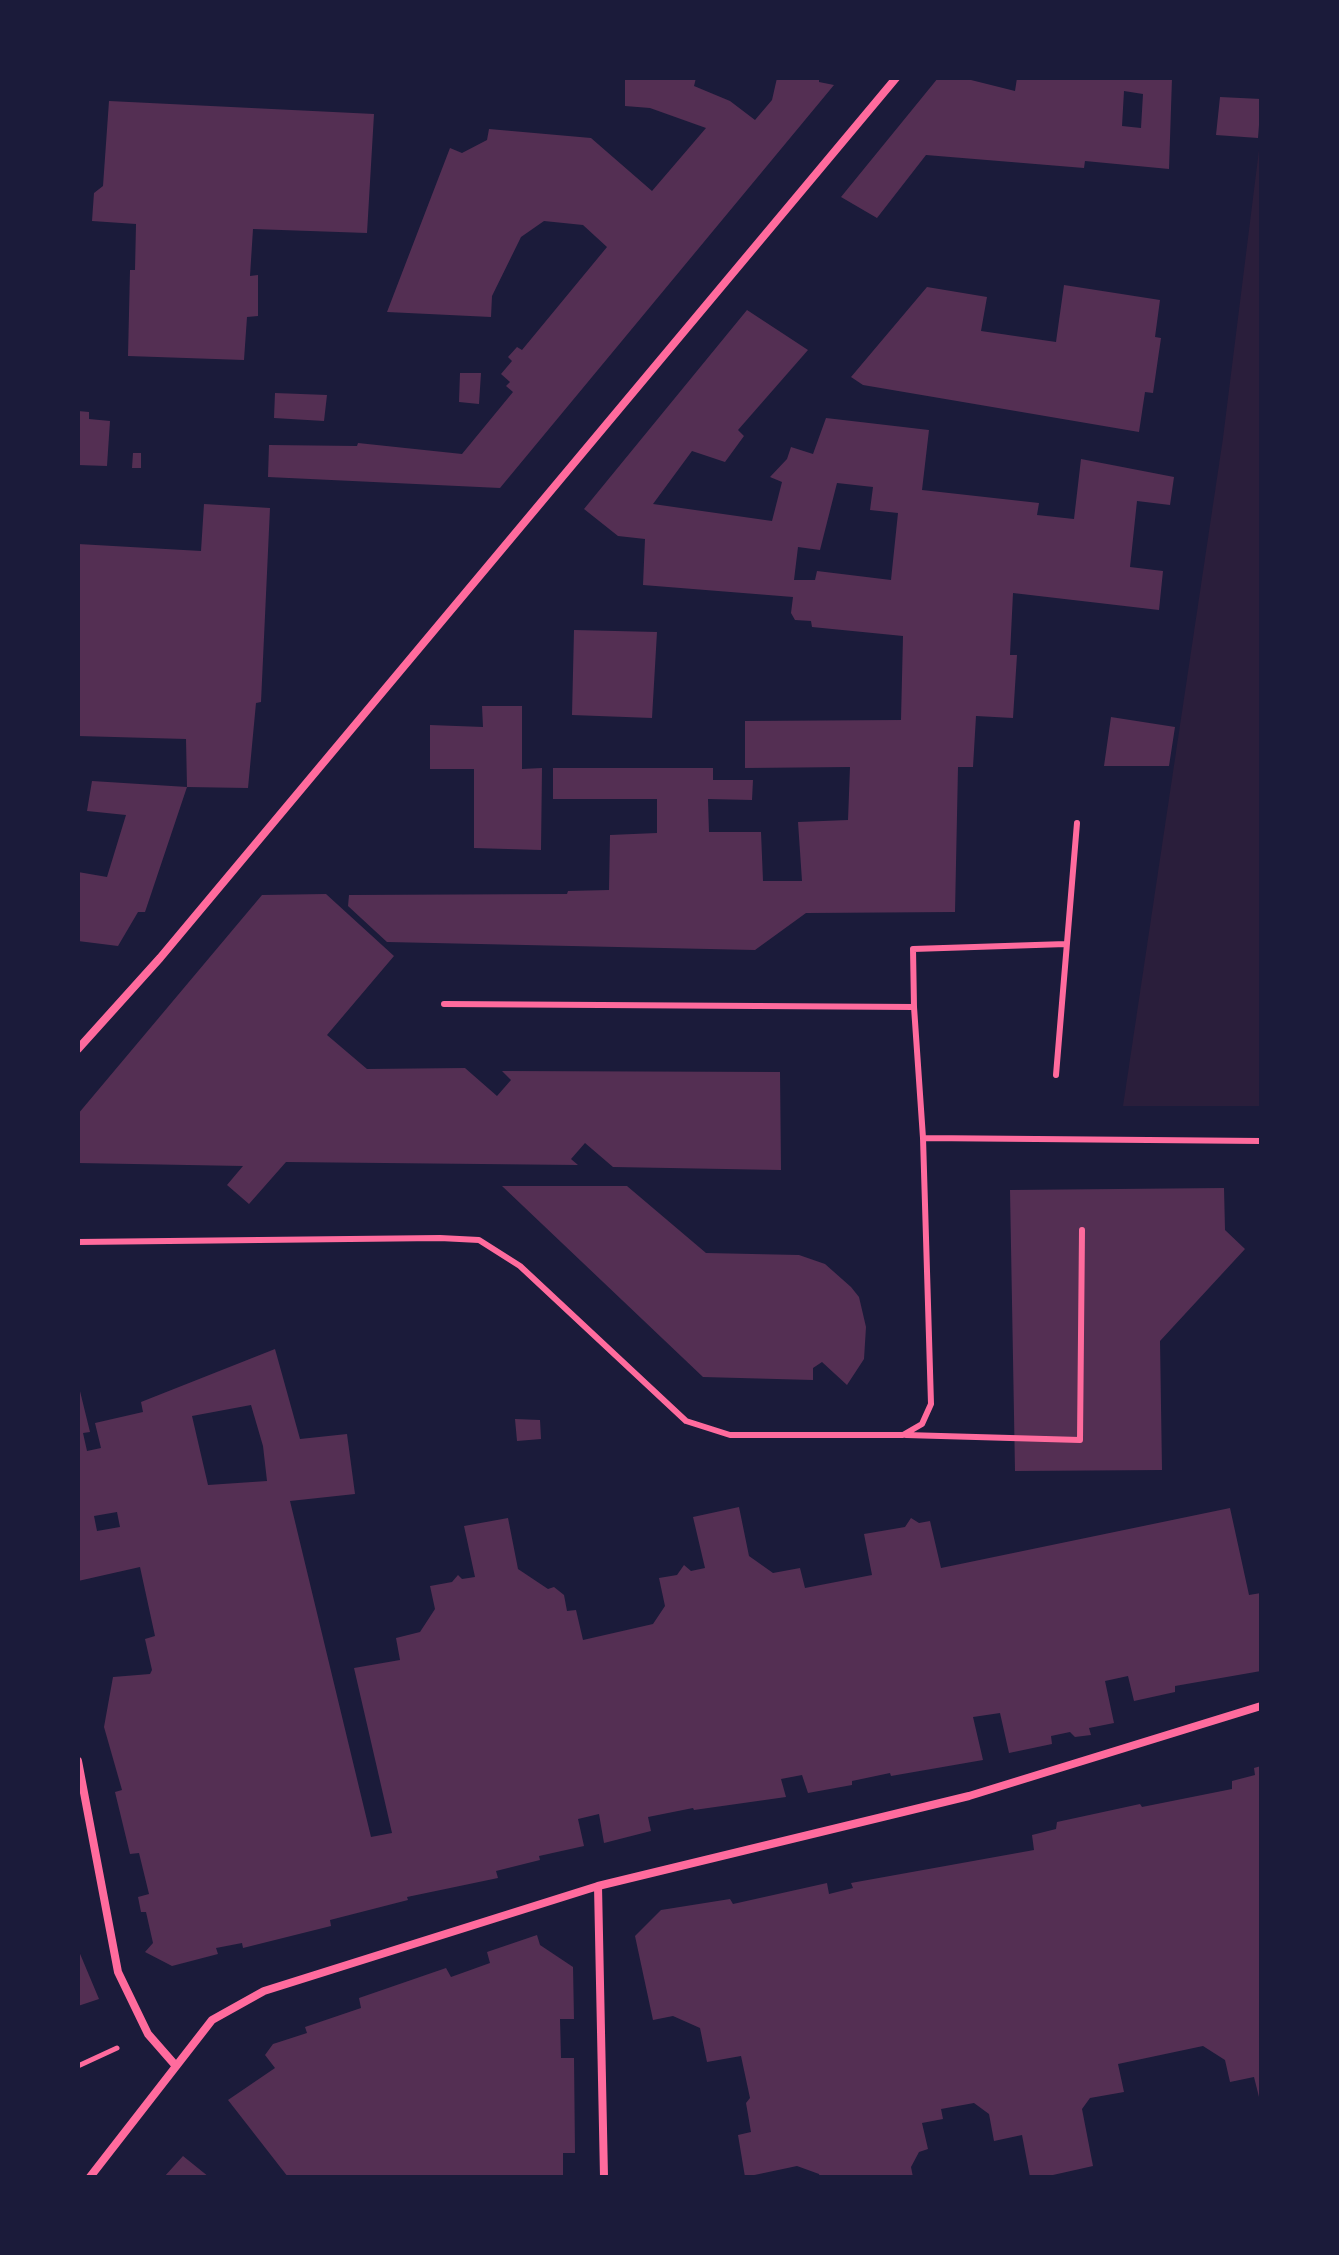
<!DOCTYPE html>
<html>
<head>
<meta charset="utf-8">
<style>
  body { margin:0 }
  #map { position:relative; width:1339px; height:2255px; overflow:hidden; background:#1b1b3a; font-family:Mulish,sans-serif }
  canvas { display:block }
  .frame { position:absolute; inset:0; border:80px solid #1b1b3a; pointer-events:none }
</style>
</head>
<body>
<div id="map">
<canvas width="1339" height="2255"></canvas>
<div class="frame"></div>
</div>
<script>
const ctx = document.querySelector('canvas').getContext('2d');
ctx.lineJoin = 'round';
function fillPath(path, color) { ctx.fillStyle = color; ctx.fill(path, 'evenodd'); }
function trace(path, color, width, dash) { ctx.strokeStyle = color; ctx.lineWidth = width; ctx.lineCap = dash ? 'butt' : 'round'; ctx.setLineDash(dash || []); ctx.stroke(path); }
fillPath(new Path2D(`
  M1261,134v972h-138l100,-668z`), '#2a1e3b');
fillPath(new Path2D(`
  M625,78h71l-2,8 36,15 25,19 17,-20 5,-22h42v4l15,3 -334,403 -232,-11 1,-32 88,1 1,-3 104,11 51,-62 -7,-6 4,-4 -9,-8 11,-13 -4,-4 9,-10 5,3 85,-103 -24,-22 -39,-4 -23,16 -29,59 -1,21 -104,-5 63,-164 12,5 25,-13 2,-11 102,9 61,53 54,-63 -56,-20 -25,-2z
  M938,78h25l52,13 2,-13h155l-3,91 -84,-8 -1,7 -158,-13 -49,63 -36,-21zM1124,91l19,3 -2,34 -19,-2z
  M1220,97l41,2 -3,39 -42,-3z
  M109,101l265,13 -7,119 -114,-4 -3,47 8,-1v41l-11,1 -3,43 -116,-4 2,-86h5l1,-46 -44,-3 2,-28 9,-7z
  M1064,285l96,15 -5,37 6,1 -8,55 -8,-1 -6,40 -276,-47 -12,-8 76,-90 60,10 -6,34 75,11z
  M747,310l61,40 -70,80 6,6 -19,26 -33,-11 -39,53 119,17 10,-39 -12,-5 17,-18 4,-12 22,7 13,-36 103,12 -7,60 117,13 -2,12 37,4 7,-60 93,18 -4,28 -33,-4 -7,66 33,4 -4,39 -146,-17 -3,62h7l-4,63 -37,-2 -3,51h-15l-3,145 -149,1 -51,37 -368,-8 -39,-36 1,-11 218,-1 1,-3 41,-1 1,-55 47,-2v-34h-104v-31h160v12h40l-1,20 -44,-1 1,33h52l2,49h39l-4,-59 50,-2 2,-53 -105,1v-47l156,-1 2,-84 -91,-9 -1,-6 -16,-1 -4,-7 2,-16 -150,-12 2,-46 -27,-3 -34,-27zM837,483l36,4 -3,23 28,3 -7,67 -74,-9 -2,9h-21l4,-33 22,3z
  M460,373h21l-2,31 -20,-2z
  M275,393l52,2 -3,26 -50,-3z
  M78,411l11,1v7l21,2 -3,45 -29,-1z
  M133,453h8v15h-9z
  M204,504l66,4 -9,194 -5,1 -8,85 -61,-1 -1,-48 -108,-3v-192l123,7z
  M574,630l83,2 -5,86 -80,-3z
  M482,706h40v63l20,-1 -1,82 -67,-2v-79h-44v-44l53,2z
  M1111,717l64,10 -6,39h-65z
  M92,781l95,6 -42,125h-7l-20,34 -40,-5v-69l29,5 19,-62 -39,-4z
  M326,894l68,62 -67,79 40,34 98,-1 32,28 14,-16 -9,-9 278,1 1,98 -168,-3 -28,-24 -14,16 7,6 -292,-3 -37,42 -22,-19 16,-19 -165,-3v-49l184,-219z
  M502,1186h125l79,67 93,2 26,9 26,23 8,10 7,30 -2,32 -17,26 -25,-23 -9,6v12l-110,-3z
  M1224,1188l1,42 20,19 -85,92 2,129 -147,1 -5,-281z
  M275,1349l25,90 47,-5 8,60 -65,7 81,336 21,-4 -38,-165 46,-8 -4,-22 24,-6 15,-23 -5,-23 22,-4 6,-7 4,4 13,-2 -11,-51 44,-8 10,51 30,20 6,-2 10,8 3,16 9,-1 7,30 70,-16 12,-18 -6,-28 18,-3 7,-10 7,6 14,-3 -12,-51 46,-10 10,49 24,17 27,-5 5,20 67,-13 -8,-41 41,-7 6,-9 8,5 11,-2 11,47 289,-60 19,87 12,-2v78l-86,15v6l-41,9 -6,-25 -23,5 9,42 -25,5 2,7 -16,2 -5,-5 -19,4 1,8 -43,9 -9,-40 -27,4 10,43 -92,16 -1,-3 -38,8v4l-44,8 -6,-18 -21,4 5,18 -92,13 -1,-2 -45,9 3,14 -47,12 -5,-29 -21,5 6,27 -45,10 1,4 -44,11 2,7 -91,19 1,3 -78,20 1,6 -88,22 -1,-5 -26,5 2,6 -46,12 -27,-14 8,-9 -7,-31h-5l-3,-15 11,-3 -10,-41 -9,1 -15,-62 7,-2 -18,-63 9,-50 37,-3 2,-4 -7,-31 10,-3 -15,-69 -62,14v-198l12,49 -7,1 4,18 14,-3 -6,-25 48,-11 -2,-10zM251,1405l12,41 4,35 -59,4 -16,-69zM117,1512l3,15 -23,4 -3,-15z
  M515,1419l25,1 1,19 -24,2z
  M1261,1766v339l-7,-28 -24,5 -5,-22 -22,-14 -85,18 6,28 -34,6 -8,11 11,57 -49,11h-14l-8,-42 -28,6 -5,-27 -15,-11 -33,6 2,10 -21,4 6,26 -9,3 -8,15 2,10h-93l-1,-3 -22,-8 -52,11 -7,-42 13,-3 -5,-29 4,-5 -9,-42 -34,6 -7,-34 -27,-12 -20,4 -18,-84 26,-26 69,-11 3,5 94,-21 2,11 24,-6 -2,-5 183,-33 -2,-15 24,-6 1,-7 83,-18 2,3 90,-18v-8l23,-6 -1,-7z
  M537,1935l3,10 33,22 1,52h-14l1,39h13l1,95h-12v24h-275l-60,-77 47,-32 -10,-13 8,-11 34,-11 -2,-6 56,-19 -2,-10 87,-30 5,9 39,-14 -3,-11z
  M78,1949l21,50 -21,7z
  M183,2156l26,21h-45z`), '#542f53');
trace(new Path2D(`
  M78,2066l39,-18`), '#ff6b9d', 5);
trace(new Path2D(`
  M914,1007l-1,-58 153,-5
  M1056,1075l21,-252
  M923,1138l338,3
  M78,1242l362,-4 39,2 41,26 166,155 44,14h173l19,-11 9,-20 -8,-266 -9,-131 -470,-3
  M906,1435l174,5 2,-210`), '#ff6b9d', 6);
trace(new Path2D(`
  M78,1049l82,-91 736,-880
  M78,1761l40,211 30,62 28,32
  M598,1886l6,291
  M90,2177l122,-157 52,-29 334,-105 371,-90 292,-90`), '#ff6b9d', 8);
</script>
</body>
</html>
